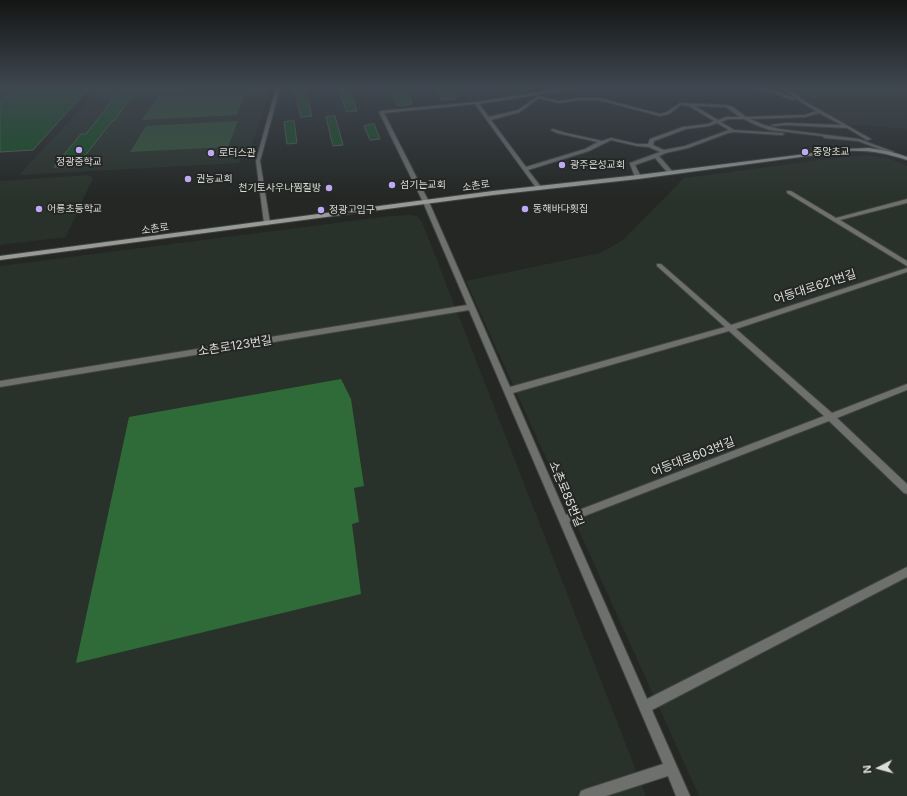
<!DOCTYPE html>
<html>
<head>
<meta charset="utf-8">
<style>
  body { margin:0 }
  #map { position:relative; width:907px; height:796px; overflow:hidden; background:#242724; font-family:Inter,sans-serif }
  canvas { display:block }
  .north { position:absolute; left:859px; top:748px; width:40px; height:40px; -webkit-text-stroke:3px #242724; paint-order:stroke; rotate:264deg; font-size:11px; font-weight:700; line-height:16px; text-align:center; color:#dbdddb }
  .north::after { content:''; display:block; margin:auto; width:14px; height:18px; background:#dbdddb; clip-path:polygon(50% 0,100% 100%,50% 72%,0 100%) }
</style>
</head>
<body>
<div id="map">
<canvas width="907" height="796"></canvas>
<div class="north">N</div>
</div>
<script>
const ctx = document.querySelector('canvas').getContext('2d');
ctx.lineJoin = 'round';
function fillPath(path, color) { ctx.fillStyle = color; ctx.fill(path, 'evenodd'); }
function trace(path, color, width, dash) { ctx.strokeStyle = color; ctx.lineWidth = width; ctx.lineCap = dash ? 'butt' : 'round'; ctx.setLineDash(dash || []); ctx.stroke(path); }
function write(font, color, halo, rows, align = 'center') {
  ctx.font = font + ' Inter,"Noto Sans KR",sans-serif'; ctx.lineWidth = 4; ctx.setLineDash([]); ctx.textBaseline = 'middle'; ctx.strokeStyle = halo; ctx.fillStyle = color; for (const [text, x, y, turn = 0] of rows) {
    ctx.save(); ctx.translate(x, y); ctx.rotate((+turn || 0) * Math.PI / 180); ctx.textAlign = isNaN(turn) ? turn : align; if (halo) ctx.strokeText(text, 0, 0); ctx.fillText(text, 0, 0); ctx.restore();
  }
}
fillPath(new Path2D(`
  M100,88h170l-21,66h-7l-3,9 -220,12z
  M786,88h121v41l-62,-5 -51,-30z
  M865,155l23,3 19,8v630h-208l-233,-515 134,-28 23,-13 61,-62 145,-19z
  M88,175l5,3 -27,59 -66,8v-64z
  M409,215l8,1 5,6 224,574h-646v-530l390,-50z`), '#29322a');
fillPath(new Path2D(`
  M246,93l-9,22 -95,5 16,-24z
  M238,121l-10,26 -98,5 16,-26z`), '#345637');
fillPath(new Path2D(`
  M341,379l10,20 13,87 -10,2 5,34 -7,2 9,70 -285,69 53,-246z`), '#2f6b38');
const building = new Path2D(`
  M15,88h74l-56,62 -33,2v-50z
  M295,88h10l7,28 -11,1z
  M339,88h10l8,23 -10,1z
  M391,88h14l7,16 -14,2z
  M436,88h14l6,11 -13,1z
  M136,90l-22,31h-2l-35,45 -23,1 27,-33h5l34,-43z
  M335,116l8,29 -10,1 -7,-29z
  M294,121l3,22 -10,1 -3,-22z
  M374,124l6,15 -10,1 -6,-14z`);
fillPath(building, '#12511f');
trace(building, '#5b5f5b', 1);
const street = new Path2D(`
  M276,88h4l-20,73 10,62 -3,2 -3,-2 -8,-62z
  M566,88h12l-99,16 10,13 29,-7 20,-14 21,5 21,-3h19l61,16 7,-2 13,-9 46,2 7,2 13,10 59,-2 11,-4 -12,-7 -21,-15 4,-1 19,14 65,37 -4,1 -20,-12 -61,-3 -13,1 -2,-1 15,-2 56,2 -23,-12 -14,4 -55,2 14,6 15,4 80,10 35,13 -4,1 -32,-12 -33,-3 -3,-2 -52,-6 -14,-5 -12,-6h-16l-7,3 13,8 48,3 2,1 -2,1 -48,-3 -6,1 -40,15 -22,5 -7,3 13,15v2h-4l-13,-15 -20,7 6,12 -3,2 -3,-2 -5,-13v-1l30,-11 -11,-5 -12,-1 -26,-6 -22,11 -61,19 14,18 -3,2 -2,-1 -62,-85 -91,9 45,89 81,185 215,-60 -68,-61v-2h4l70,61 176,-57v4l-171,57 96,84 75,-29v6l-70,28 70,66v10l-3,-1 -75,-72 -260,101 78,177 260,-132v10l-255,133 38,86h-14l-8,-20 -62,20h-27l2,-5 5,-2 77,-25 -194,-454 -469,77v-6l467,-76 -44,-103 -44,-90 2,-1 95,-9zM539,98l20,5 21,-3h19l61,16 9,-2 12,-9 8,1 25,15 -6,3 -25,3 -33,12 -2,5h-11l-26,-6 -9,3 -36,-8 -13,-4 -2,1 6,3 41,9 -13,7 -59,18 -35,-47 29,-8zM695,106l31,1 14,10h-13l-9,3zM717,123l12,7 -44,16 -21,4 -11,-5 1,-4 32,-12 23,-3zM729,331l95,85 -258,99 -53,-122z
  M749,88c16,0 33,3 46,11l-2,1 -20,-7z
  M787,191h4l45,27 71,-19v4l-67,17 67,41v5l-120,-73z`);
const secondary = new Path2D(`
  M869,148c13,2 26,4 38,9v3c-23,-7 -37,-10 -62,-9l-207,28 -145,16 -493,65v-4l493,-65 145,-16 207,-26z`);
trace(street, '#414441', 2);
trace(secondary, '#414441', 2);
fillPath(street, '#6e706e');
fillPath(secondary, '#979a97');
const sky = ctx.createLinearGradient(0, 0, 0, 200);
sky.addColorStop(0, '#141514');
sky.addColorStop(0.44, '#3f4750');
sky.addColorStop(1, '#3f475000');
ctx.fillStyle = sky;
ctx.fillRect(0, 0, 907, 200);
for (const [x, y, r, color] of [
  [79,150,4,"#bea9f5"],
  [805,152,4,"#bea9f5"],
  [211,153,4,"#bea9f5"],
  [562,165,4,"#bea9f5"],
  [188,179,4,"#bea9f5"],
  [392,185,4,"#bea9f5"],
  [329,188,4,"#bea9f5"],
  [39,209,4,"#bea9f5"],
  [525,209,4,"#bea9f5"],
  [321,210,4,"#bea9f5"]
]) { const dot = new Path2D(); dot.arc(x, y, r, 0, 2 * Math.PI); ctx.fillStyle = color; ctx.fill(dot); trace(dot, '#242724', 1.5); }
write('10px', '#dbdddb', '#242724', [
  ["중앙초교",813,152],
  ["로터스관",219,153],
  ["정광중학교",79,162,"center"],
  ["광주은성교회",570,165],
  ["권능교회",196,179],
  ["섬기는교회",400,185],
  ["천기토사우나찜질방",321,188,"right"],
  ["어룡초등학교",47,209],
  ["동해바다횟집",533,209],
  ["정광고입구",329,210]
], 'left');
write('10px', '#dbdddb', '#242724', [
  ["소촌로",476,186,-8],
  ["소촌로",155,229,-8]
]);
write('12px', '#dbdddb', '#242724', [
  ["어등대로621번길",815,287,-18],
  ["소촌로123번길",235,346,-9],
  ["어등대로603번길",693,457,-21],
  ["소촌로85번길",566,494,67]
]);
</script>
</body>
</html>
